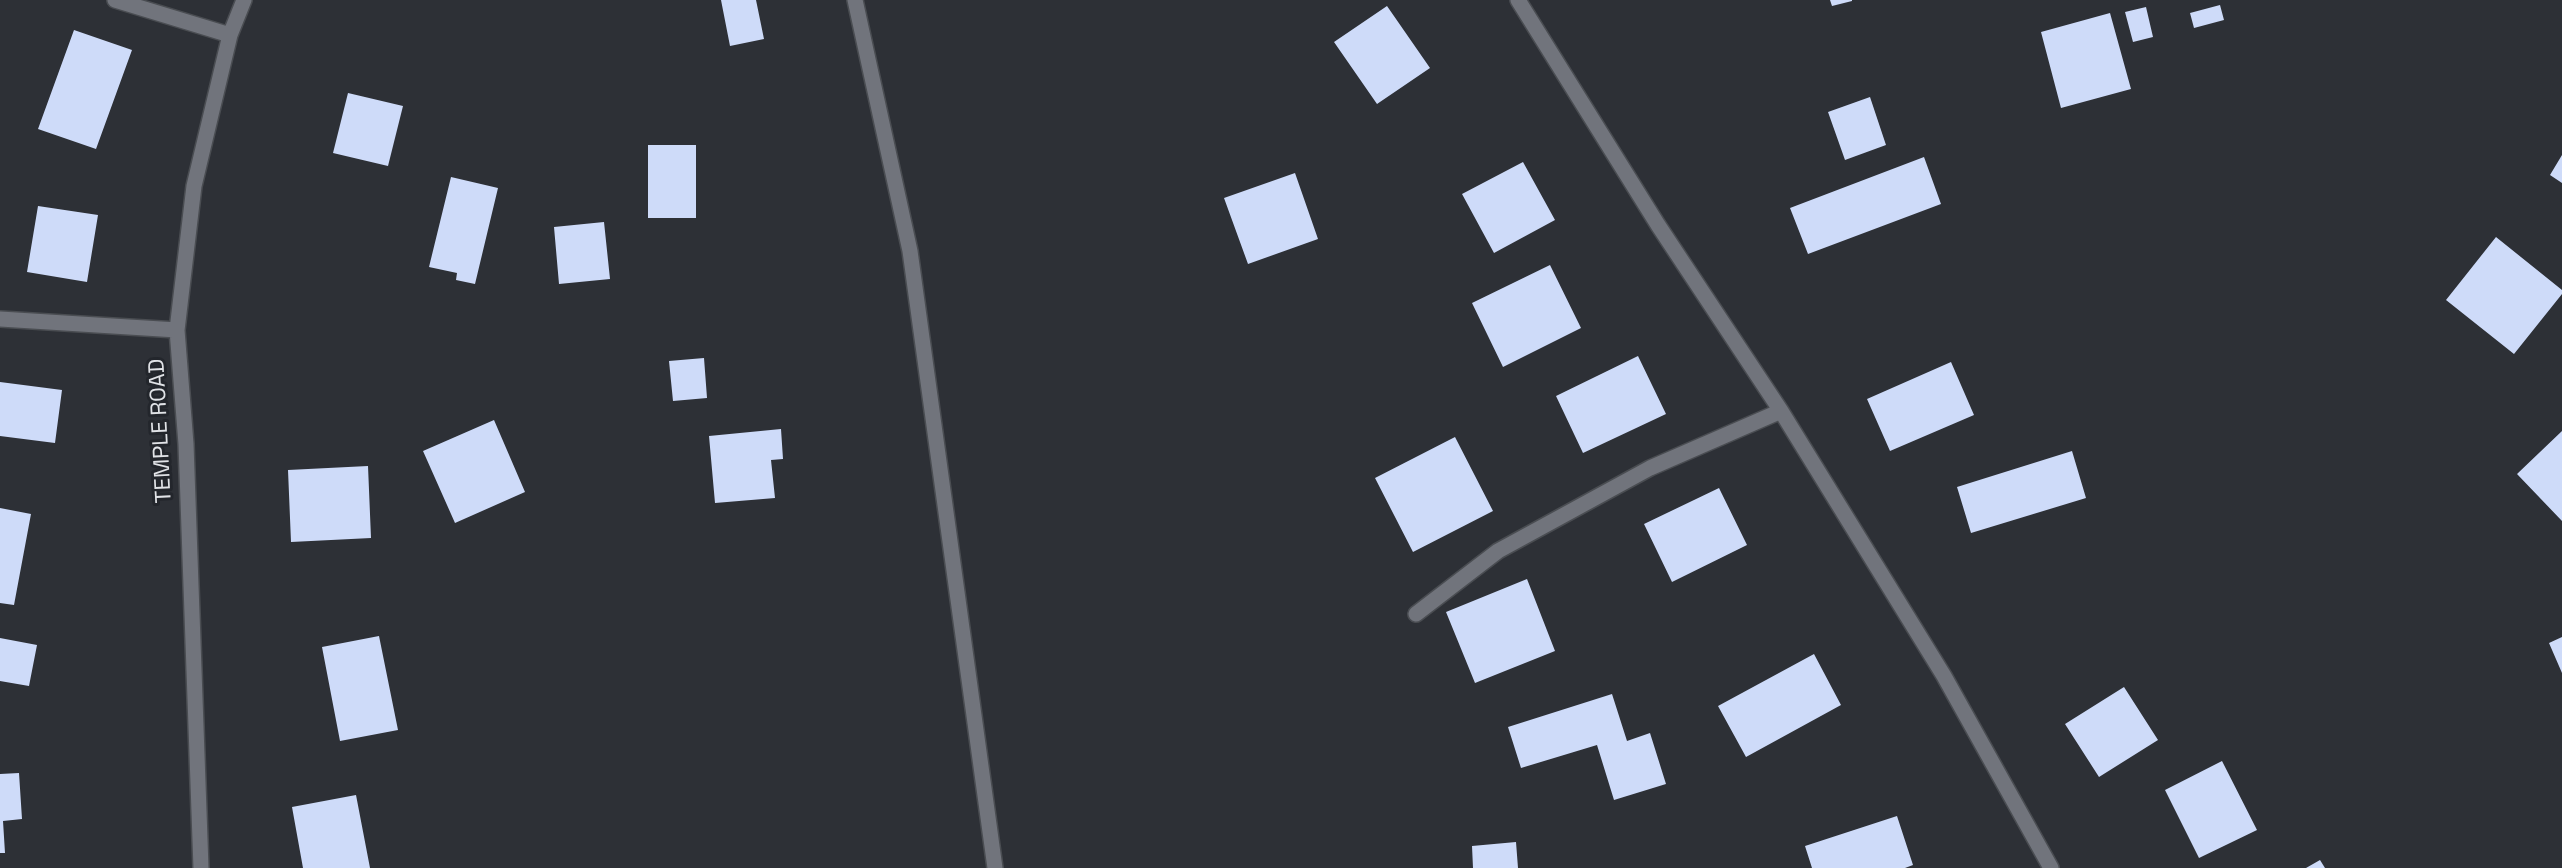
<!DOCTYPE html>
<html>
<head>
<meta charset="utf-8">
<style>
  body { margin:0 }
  canvas { display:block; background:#2d3036 }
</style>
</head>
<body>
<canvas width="2562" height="868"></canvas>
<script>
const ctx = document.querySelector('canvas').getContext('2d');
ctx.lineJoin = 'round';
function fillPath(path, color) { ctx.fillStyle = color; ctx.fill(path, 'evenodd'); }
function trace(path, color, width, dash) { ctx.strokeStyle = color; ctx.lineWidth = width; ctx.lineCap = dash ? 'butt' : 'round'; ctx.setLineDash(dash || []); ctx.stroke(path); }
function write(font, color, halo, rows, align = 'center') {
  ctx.font = font + ' "Space Grotesk",sans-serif'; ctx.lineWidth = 6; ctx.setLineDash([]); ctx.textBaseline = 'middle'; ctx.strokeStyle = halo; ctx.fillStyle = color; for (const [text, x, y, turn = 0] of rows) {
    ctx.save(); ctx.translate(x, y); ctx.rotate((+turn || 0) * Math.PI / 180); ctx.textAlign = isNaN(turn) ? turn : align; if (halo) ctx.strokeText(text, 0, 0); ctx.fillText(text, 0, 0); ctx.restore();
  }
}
fillPath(new Path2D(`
  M721,0h35l8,39 -34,7z
  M1830,0h22v1l-20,5z
  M2220,5l4,15 -30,8 -4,-15z
  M1387,6l43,62 -53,36 -43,-62z
  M2146,7l7,30 -20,5 -8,-30z
  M2110,13l21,76 -70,19 -20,-76z
  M74,30l58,20 -36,99 -58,-20z
  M348,93l55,13 -15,60 -55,-13z
  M1870,97l16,48 -41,15 -17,-48z
  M648,145h48v73h-48z
  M2562,155v28l-12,-8z
  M1924,157l17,47 -133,50 -18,-46z
  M1523,162l32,58 -61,33 -32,-59z
  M1295,173l23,66 -70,25 -24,-66z
  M451,177l47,11 -23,96 -19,-4 1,-7 -28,-6z
  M38,206l60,9 -11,67 -60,-10z
  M604,222l6,57 -51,5 -5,-57z
  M2496,237l66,53v4l-48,60 -68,-54z
  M1550,265l31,63 -78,39 -31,-64z
  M1638,356l28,58 -83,39 -27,-57z
  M704,358l3,40 -34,3 -4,-40z
  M1951,362l23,53 -84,36 -23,-52z
  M0,382l62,8 -7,53 -55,-7z
  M494,420l31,72 -70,31 -32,-72z
  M781,429l2,30 -12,1 4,38 -60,5 -6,-67z
  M2562,431v90l-45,-47z
  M1455,437l38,74 -80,41 -38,-74z
  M2072,451l14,47 -115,35 -14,-46z
  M368,466l3,72 -80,4 -3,-72z
  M1719,488l28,57 -75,37 -28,-58z
  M0,508l31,6 -17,91 -14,-2z
  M1527,579l28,72 -80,32 -29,-71z
  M379,636l19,94 -58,11 -18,-94z
  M2562,637v36l-13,-30z
  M0,638l37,7 -8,41 -29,-5z
  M1814,654l27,51 -95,52 -28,-51z
  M2124,687l34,53 -59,37 -34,-53z
  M1612,694l15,47 23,-8 16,51 -52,16 -17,-55 -76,23 -13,-41z
  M2222,761l35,69 -58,28 -34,-68z
  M19,773l3,46 -19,2 2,32h-5v-79z
  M356,795l14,73h-67l-11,-61z
  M1897,816l16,49 -8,3h-93l-7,-22z
  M1516,842l2,26h-45l-1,-22z
  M2320,860l5,8h-19z`), '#cedbf9');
const minor = new Path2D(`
  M115,0l115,35
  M855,0l55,251 85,617
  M1518,0l140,225 123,186 163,265 107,192
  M0,319l177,11
  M1416,614l82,-63 152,-83 131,-57
  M201,868l-15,-424 -9,-114 17,-144 36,-151 14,-35`);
trace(minor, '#4a4d52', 18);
trace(minor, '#71747c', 15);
write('22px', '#e1e3e7', '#23262c', [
  ["TEMPLE ROAD",161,431,-93]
]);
</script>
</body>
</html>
